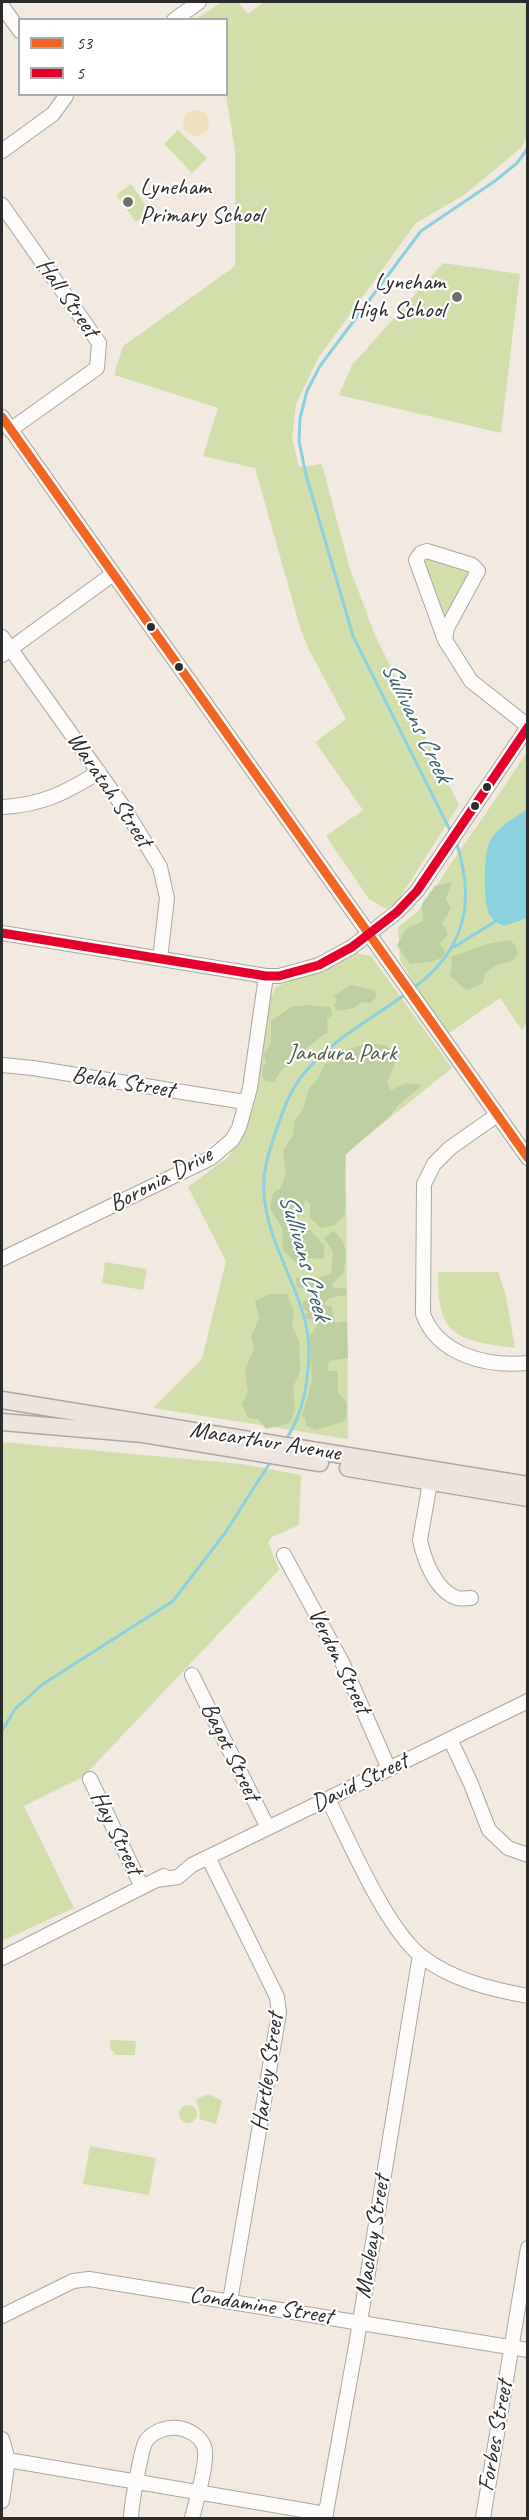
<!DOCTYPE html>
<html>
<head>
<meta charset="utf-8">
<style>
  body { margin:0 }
  #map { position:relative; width:529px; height:2520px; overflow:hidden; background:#f2eae1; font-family:Caveat,sans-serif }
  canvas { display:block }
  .frame { position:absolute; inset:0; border:3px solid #2b2b2b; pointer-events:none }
  .legend { position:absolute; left:18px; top:18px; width:210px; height:78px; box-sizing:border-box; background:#fff; border:2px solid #aaa; margin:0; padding:8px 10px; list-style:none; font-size:18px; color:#2b2b2b }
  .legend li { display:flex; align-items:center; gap:12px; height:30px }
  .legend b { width:30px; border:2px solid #aaa }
</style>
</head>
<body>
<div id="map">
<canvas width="529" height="2520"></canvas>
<div class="frame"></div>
<ul class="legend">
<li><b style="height:8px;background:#f26522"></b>53</li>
<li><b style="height:8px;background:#e4002b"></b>5</li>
</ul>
</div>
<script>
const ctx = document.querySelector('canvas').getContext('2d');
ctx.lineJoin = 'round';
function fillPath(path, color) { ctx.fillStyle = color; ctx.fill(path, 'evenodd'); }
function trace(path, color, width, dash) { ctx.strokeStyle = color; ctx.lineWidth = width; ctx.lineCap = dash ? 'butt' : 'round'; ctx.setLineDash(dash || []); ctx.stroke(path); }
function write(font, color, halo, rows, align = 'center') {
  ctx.font = font + ' Caveat,sans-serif'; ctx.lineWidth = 4.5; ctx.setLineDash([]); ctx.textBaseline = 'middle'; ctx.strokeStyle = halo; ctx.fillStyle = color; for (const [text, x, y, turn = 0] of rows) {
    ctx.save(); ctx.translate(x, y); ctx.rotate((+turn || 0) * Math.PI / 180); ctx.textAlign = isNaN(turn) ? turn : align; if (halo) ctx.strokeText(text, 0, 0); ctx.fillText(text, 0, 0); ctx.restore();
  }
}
fillPath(new Path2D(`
  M222,2h16l10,12 16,-12h263l1,132 -6,13 -58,48 -48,28 -97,134 -23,47 -4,34 7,29 23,-3 27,102 26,69 84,170 -62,97 -11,7 -17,-10 -43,-63 37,-26 -48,-68 31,-23 -38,-71 -8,-21 -45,-159 -52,-12 15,-48 -104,-33 9,-29 112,-80v-115l-9,-56v-75l-30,-1z
  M178,130l29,28 -15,15 -28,-29z
  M131,184l19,27 -14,11 -20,-27z
  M443,263l77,11 -19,159 -162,-38 13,-30z
  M425,557l49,13 -29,53 -22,-63z
  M527,752l1,268 -6,10 -22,-32 -54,37 -46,-75 -2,-33c32,-21 37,-42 58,-71 24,-34 48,-69 71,-104z
  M354,953l17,3 81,112 -106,85 2,286 -195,-31 49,-49 24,-98 -38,-74 40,-30 8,-12 21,-72 12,-71 7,-15z
  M105,1262l42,7 -4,21 -41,-7z
  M438,1272h60l8,24 9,52c-58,-8 -78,-10 -77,-76z
  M2,1442l240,22 59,11 -2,50 -27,12 -4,5 11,28 -196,207 -59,29 50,102 -72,33z
  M110,2040l26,1 -1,14h-19l-6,-7z
  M209,2094l13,7 -6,23 -17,-5 1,-6 -4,-14z
  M179 2114a9 9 0 1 1 18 0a9 9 0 1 1-18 0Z
  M90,2146l66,12 -7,37 -66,-11z`), '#d2dfaa');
fillPath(new Path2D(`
  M452,882l-6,17 5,10 -9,14 6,11 -8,10 5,8 -3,6 -12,4 -20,2 -13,-19 9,-16 17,-8 -1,-17 13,-18z
  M510,940l5,5 3,8 -5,8 -17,4 -11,8 -2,10 -16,7c-8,-4 -10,-10 -17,-14l2,-11 -1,-8 36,-13z
  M351,985l24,5 1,7 -5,6 -9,-1 -8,6 -17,3 -3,-6 3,-4 -3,-5z
  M306,1005l24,2 2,8 -5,4 1,13c-14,8 -20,19 -37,25l-1,8 -9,5 -7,12 -9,-1 -3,-5 1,-10 3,-3 -2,-9 7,-11v-22l20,-14z
  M370,1043l18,3 7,18 -8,19 4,7 16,-7 14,2c-9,11 -23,17 -30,30l-46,40v59l-10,11 -14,3 -11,-10v-15l-5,-3 -3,14 -6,6 12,8 17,18 -2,13 -17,-1 -9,5 -14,-12 -1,-23 -12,-20 3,-15 8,-5 5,-16 -3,-21 10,-16 1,-13 9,-13 6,-20 9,-11 6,-13 14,-6 8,-9z
  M333,1231c15,11 14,25 10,42l-12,12 3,3h11l2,7 -18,3 -5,7 7,1 4,17 12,-2 1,37 -19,3 -2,10h11v21l9,11 -1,13 -4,6 -26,8 -10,-4 -1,-8 -3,-2 10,-35 -2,-45 7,-11 -3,-5 -10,-2 4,-6 -5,-4v-7l16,-6v-7c-7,-3 -14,1 -22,-1l-1,-9 11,-2 9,6 4,-5 11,-3 2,-22 -9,-14z
  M269,1294h18l7,18 -2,13 7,16 1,31 -7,15 2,22 -5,14 -24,6 -8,-10 -10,-1 -6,-14 6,-12 -3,-23 9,-19 -3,-14 8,-17 -4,-18z`), '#bdcea1');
fillPath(new Path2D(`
  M183 123a13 13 0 1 1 26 0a13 13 0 1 1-26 0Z`), '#f0e1bc');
fillPath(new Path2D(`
  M527,809v109l-23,8c-6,-3 -12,-6 -15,-12 -6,-14 -6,-63 2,-75 7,-12 25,-22 36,-30z`), '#8bd0de');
trace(new Path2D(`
  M452,834l-99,-198 -47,-161 -7,-34 1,-23 7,-27 13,-25 101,-135 74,-50 22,-18 11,-15
  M454,947l42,-26
  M412,989c41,-29 61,-68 51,-120 -2,-9 -3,-18 -7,-26
  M285,1441c13,-20 20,-41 22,-64 2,-13 3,-27 1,-41 -7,-49 -41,-92 -44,-143 -2,-21 5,-41 12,-62 7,-21 15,-43 30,-60 28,-33 66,-52 101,-78
  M2,1731l13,-22 28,-25 130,-83 52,-68 46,-72`), '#8bd0de', 3);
const minor = new Path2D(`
  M2,6l18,25
  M174,20l25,-18
  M2,151l51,-37 13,-18
  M2,205l97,138 -2,25 -87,62
  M2,417l526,741
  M2,637l120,168 38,62 7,31 -7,61
  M445,640l2,-12 31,-57 -6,-6 -45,-14 -6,2 -5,7 29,80 26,41 57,45
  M2,655l111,-81
  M2,807c40,-2 63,-14 97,-35
  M2,933l264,43h13l40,-11 33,-18 45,-35 20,-21 111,-164
  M2,1065l31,3 212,34
  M497,1115l-47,33 -16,16 -10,20 -1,130c15,41 64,53 105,49
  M2,1259l209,-101 21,-18 7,-12 11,-40 16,-112
  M432,1471l-12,69c4,20 16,51 37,58 4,1 10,0 14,0
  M284,1555l59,109 46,105
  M192,1675l76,153
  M450,1739l21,45 18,46 19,18 20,7
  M90,1779l52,108
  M328,1799c21,42 58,129 93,157 31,24 69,33 107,40
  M208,1857l69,140 2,16 -49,288
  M156,1880l22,-3 14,-12 336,-164
  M2,1958l162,-82
  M2,2316l71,-35 16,-2 439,71
  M2,2439l6,21 -6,41
  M8,2460l318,54
  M131,2518c0,-11 10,-69 15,-77 7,-10 20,-14 32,-13 10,1 22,8 26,18 5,14 -8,56 -12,72
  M325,2518l32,-178 63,-385
  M483,2518l45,-270`);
const major = new Path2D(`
  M2,1400l526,85
  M2,1422l141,12 177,29
  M348,1468l180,30`);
trace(minor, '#aaa6a1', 16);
trace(major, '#aaa6a1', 19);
trace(minor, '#fdfcfa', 14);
trace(major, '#eee6de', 16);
trace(new Path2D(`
  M2,417l526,741`), '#f26522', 9);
trace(new Path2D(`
  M2,933l264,43h13l40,-11 33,-18 45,-35 20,-21 111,-164`), '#e4002b', 9);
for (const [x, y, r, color] of [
  [128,202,6,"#716e6b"],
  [457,297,6,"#716e6b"],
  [151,627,5,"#2b2b2b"],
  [179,667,5,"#2b2b2b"],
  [487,787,5,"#2b2b2b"],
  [475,806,5,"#2b2b2b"]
]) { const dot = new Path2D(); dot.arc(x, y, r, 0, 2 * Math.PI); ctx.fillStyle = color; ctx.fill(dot); trace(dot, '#fff', 2); }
write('24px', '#2b2b2b', '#fff', [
  ["Lyneham",140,188],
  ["Primary School",140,216],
  ["Lyneham",445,283,"right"],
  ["High School",445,311,"right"]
], 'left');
write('24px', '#2b2b2b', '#fff', [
  ["Hall Street",67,298,55],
  ["Waratah Street",109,790,56],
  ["Belah Street",123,1083,9],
  ["Boronia Drive",161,1180,-28],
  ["Macarthur Avenue",265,1442,9],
  ["Verdon Street",339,1661,64],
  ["Bagot Street",230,1752,64],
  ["David Street",360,1783,-26],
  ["Hay Street",116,1833,64],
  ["Hartley Street",268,2072,-82],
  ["Macleay Street",373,2237,-81],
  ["Condamine Street",261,2306,9],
  ["Forbes Street",496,2436,-80]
]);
write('24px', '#555e44', '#fff', [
  ["Jandura Park",342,1054]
]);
write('italic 26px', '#3d6169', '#fff', [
  ["Sullivans Creek",416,722,64],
  ["Sullivans Creek",304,1257,74]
]);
</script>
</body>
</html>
